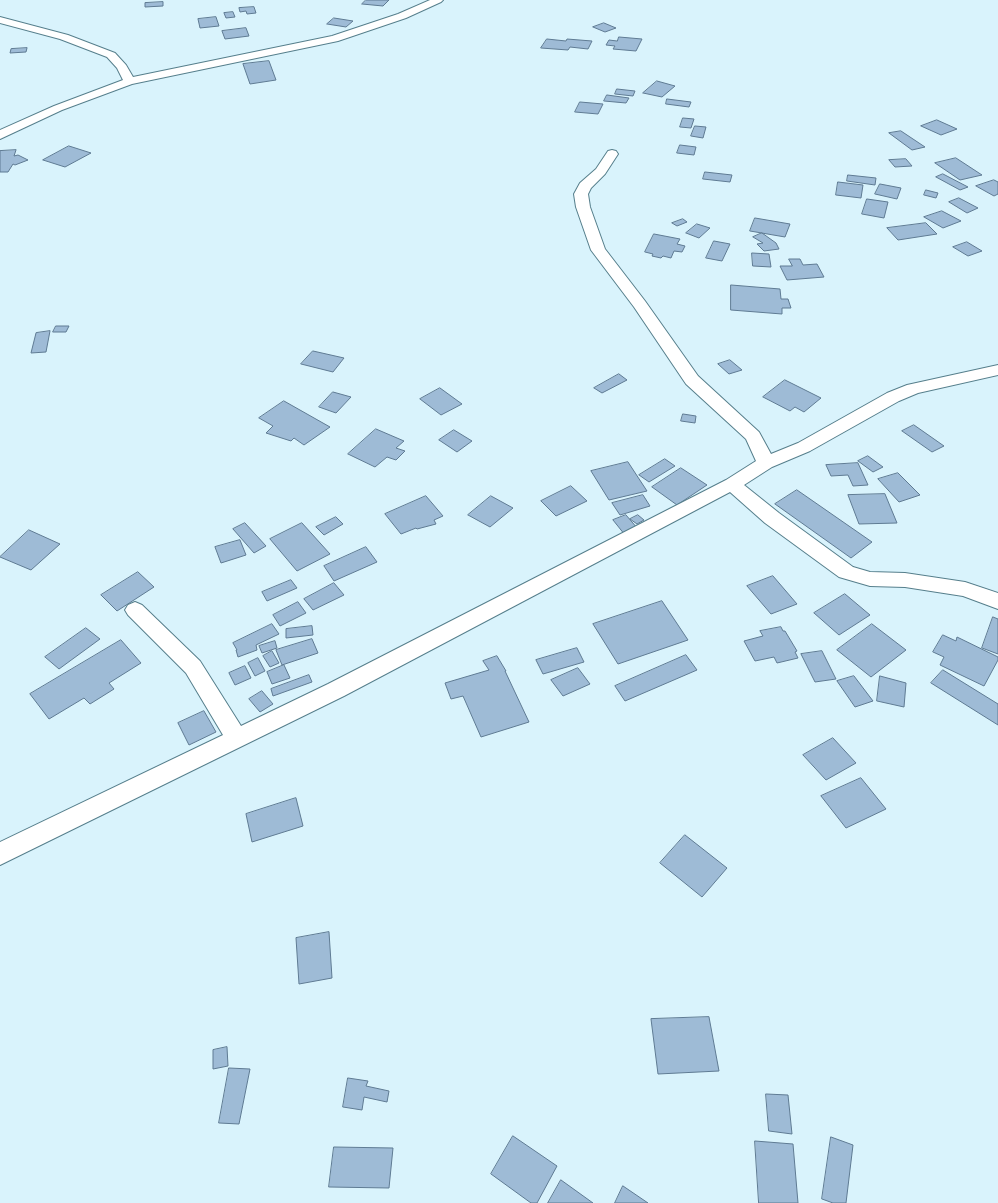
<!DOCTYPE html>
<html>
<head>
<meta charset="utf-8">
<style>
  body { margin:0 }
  canvas { display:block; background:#d9f3fc }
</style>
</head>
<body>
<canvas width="998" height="1203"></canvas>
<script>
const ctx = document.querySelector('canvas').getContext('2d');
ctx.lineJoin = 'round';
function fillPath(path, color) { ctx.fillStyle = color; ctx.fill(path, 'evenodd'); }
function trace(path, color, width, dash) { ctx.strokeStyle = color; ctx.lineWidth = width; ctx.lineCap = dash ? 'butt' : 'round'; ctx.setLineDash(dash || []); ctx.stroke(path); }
const building = new Path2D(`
  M366,0h23l-6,6 -21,-2z
  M163,2v4l-18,1v-4z
  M254,7l2,6 -9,1 -1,-3 -6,1 -1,-4z
  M233,12l2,5 -9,1 -2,-5z
  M216,17l3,9 -19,2 -2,-9z
  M334,18l19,3 -7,6 -19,-3z
  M604,23l12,5 -11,4 -12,-5z
  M246,28l3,8 -24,3 -3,-8z
  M619,37l23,2 -6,12 -23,-2 2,-3 -9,-1 3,-5 8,1z
  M547,39l19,2 1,-2 25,2 -4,8 -18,-2 -2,3 -27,-2z
  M27,48l-1,4 -16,1 1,-4z
  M269,61l7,19 -26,4 -7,-20z
  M657,81l18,5 -13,11 -19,-4z
  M617,89l18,2 -2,5 -18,-2z
  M607,95l22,3 -3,5 -22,-2z
  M667,99l24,3 -2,5 -23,-3z
  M580,102l23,2 -5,10 -23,-2z
  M683,118l11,1 -3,9 -11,-1z
  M937,120l20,9 -16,6 -20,-9z
  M695,126l11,1 -3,11 -12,-2z
  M901,131l24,16 -13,3 -23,-17z
  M680,145l16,2 -2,8 -17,-2z
  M69,146l22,7 -26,14 -22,-7z
  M16,150l-2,6 4,-1 10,5 -13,5 -2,-1 -5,8h-8v-21z
  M956,158l26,17 -22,5 -25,-17z
  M906,159l6,7 -17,1 -6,-7z
  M705,172l27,3 -2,7 -27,-3z
  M943,174l25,13 -8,3 -24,-13z
  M848,175l28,3 -1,7 -28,-4z
  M994,180l4,2v12l-4,2 -18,-10z
  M838,182l25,3 -2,13 -25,-3z
  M880,184l21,4 -4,11 -22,-5z
  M926,190l12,3 -2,5 -12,-3z
  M959,198l19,10 -11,5 -18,-11z
  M867,199l21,3 -4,16 -22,-4z
  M942,211l19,10 -18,7 -19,-11z
  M755,218l35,6 -5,13 -35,-6z
  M683,219l4,3 -10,4 -5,-3z
  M926,223l11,11 -39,6 -11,-12z
  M697,224l13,4 -11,10 -13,-5z
  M762,233l14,10 3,6 -15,2 -7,-7 6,-1 -10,-6z
  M654,234l26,5 -3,5 8,2 -3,6 -8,-1 -3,7 -8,-2 -2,2 -9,-2 1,-2 -8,-2z
  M714,241l16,3 -8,17 -16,-3z
  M967,242l15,9 -14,5 -15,-9z
  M752,253l17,1 2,13 -18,-1z
  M789,259h11l3,6 14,-1 7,13 -37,3 -7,-14h12z
  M731,285l49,4 1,10h7l3,9h-9v6l-51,-4z
  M56,326h13l-3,6h-13z
  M50,331l-4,21 -15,1 5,-20z
  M313,351l31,7 -11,14 -32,-8z
  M730,360l12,10 -13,4 -11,-10z
  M619,374l8,6 -25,13 -8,-5z
  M785,380l36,18 -17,14 -9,-5 -5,4 -27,-14z
  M440,388l22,16 -21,11 -21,-16z
  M333,392l18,5 -15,16 -17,-6z
  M284,401l46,26 -26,18 -10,-7 -3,3 -25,-8 7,-7 -14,-8z
  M683,414l13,2 -1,7 -14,-2z
  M914,425l30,21 -12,6 -30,-21z
  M376,429l28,12 -8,7 9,3 -9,9 -9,-3 -12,10 -27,-13z
  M454,430l18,11 -15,11 -18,-12z
  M868,456l15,11 -10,5 -15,-11z
  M665,459l10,7 -26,16 -10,-7z
  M628,462l19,29 -38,9 -18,-29z
  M858,463l10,22 -15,1 -5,-11 -17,1 -5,-11z
  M681,468l26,17 -30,20 -25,-18z
  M898,473l22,22 -21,7 -21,-23z
  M571,486l16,15 -31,15 -15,-15z
  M797,490l75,52 -21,16 -76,-54z
  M885,494l12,29 -38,1 -11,-29z
  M643,495l7,11 -30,9 -8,-12z
  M426,496l17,20 -9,4 2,4 -19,5 -1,-1 -15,6 -16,-20z
  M491,496l22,12 -23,19 -22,-12z
  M626,515l12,14 -13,6 -12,-15z
  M638,515l6,5 -7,4 -7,-5z
  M336,517l7,7 -19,11 -8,-8z
  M245,523l21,23 -12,7 -21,-24z
  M302,523l28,31 -33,17 -27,-32z
  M29,530l31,14 -29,26 -31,-13z
  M240,540l6,15 -25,8 -6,-16z
  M366,547l11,15 -43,19 -10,-15z
  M138,572l16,15 -37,24 -16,-16z
  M773,576l24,28 -26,10 -24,-28z
  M291,580l6,8 -30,13 -5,-9z
  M334,583l10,12 -31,15 -9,-11z
  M845,594l25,21 -31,20 -25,-22z
  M662,601l26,39 -70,24 -25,-40z
  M298,602l8,11 -26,13 -7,-11z
  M993,617l5,2v35l-16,-6z
  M272,624l7,10 -23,11 1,5 -19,7 -2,-7h1l-4,-7z
  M872,624l34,26 -35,27 -34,-27z
  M312,626l1,9 -27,3v-9z
  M781,627l2,4h2l12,20 -2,1 3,6 -21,5 -3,-6 -19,4 -11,-20 19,-5 -3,-5z
  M86,628l14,11 -41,30 -14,-12z
  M943,635l13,6 1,-4 41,20v3l-14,26 -44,-21 4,-8 -11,-5z
  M312,639l6,14 -36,12 -6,-15z
  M121,640l20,23 -32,20 5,6 -24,15 -6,-6 -35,21 -19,-25z
  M275,641l2,7 -15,5 -3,-7z
  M577,648l7,14 -41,12 -7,-14z
  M272,651l7,12 -9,4 -7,-11z
  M822,651l14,28 -21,3 -14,-28z
  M686,655l11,15 -72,31 -10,-15z
  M497,656l9,15h-1l24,51 -48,15 -18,-41 -12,3 -6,-16 44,-13 -6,-9z
  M258,658l7,13 -10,5 -7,-13z
  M284,665l6,13 -18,6 -5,-12z
  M245,666l6,12 -16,7 -6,-12z
  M578,668l12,16 -27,12 -12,-16z
  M943,670l55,34v21l-67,-42z
  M309,675l3,7 -39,14 -2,-7z
  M854,676l19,25 -18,6 -18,-26z
  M880,676l26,7 -2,24 -27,-6z
  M262,691l11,13 -13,8 -11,-13z
  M204,711l12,21 -27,13 -11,-22z
  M833,738l23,25 -30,17 -23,-25z
  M861,778l25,31 -40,19 -25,-32z
  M296,798l7,28 -51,16 -6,-28z
  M685,835l42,33 -25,29 -42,-34z
  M329,932l3,46 -33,6 -3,-46z
  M709,1017l10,54 -61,3 -7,-55z
  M227,1047l1,19 -15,3v-19z
  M229,1068l21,1 -11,55 -20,-1z
  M348,1078l20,3 -2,5 23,5 -2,11 -23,-5 -2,13 -19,-3z
  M766,1094l22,1 4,39 -23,-3z
  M513,1136l44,30 -20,37h-6l-40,-29z
  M831,1137l22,8 -7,58h-13l-11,-4z
  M755,1141l38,3 5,59h-39z
  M334,1147l59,1 -4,40 -60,-1z
  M561,1180l32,23h-45z
  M623,1186l25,17h-33z`);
fillPath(building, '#9ebbd6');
trace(building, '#5f7b93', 1);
const street = new Path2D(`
  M430,0h13l-2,2 -35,16 -68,23 -206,43 -70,26 -62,29v-9l54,-24 69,-26 -6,-12 -10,-11 -47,-18 -60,-16v-6l68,18 47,18 11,12 7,12 199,-41 66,-22z
  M612,150l4,1 2,3 -13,20 -14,14 -3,6 2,13 15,42 40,52 53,75 61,56 12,22 27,-11 89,-50 20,-8 91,-20v10l-80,18 -19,8 -89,50 -38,16 -28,18 35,28 74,54 17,5 35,1 60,9 33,11v16l-35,-13 -58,-9 -35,-1 -31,-9 -74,-54 -35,-31 -386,204 -344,169v-23l223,-107 -37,-62 -58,-58 -3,-5 3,-5 7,-3 7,3 58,56 41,65 87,-42 398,-204 30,-19 -10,-22 -60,-55 -52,-77 -43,-57 -15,-43 -2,-13 6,-11 16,-14 12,-18z`);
trace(street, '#567f8c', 2);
fillPath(street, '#fff');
</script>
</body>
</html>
